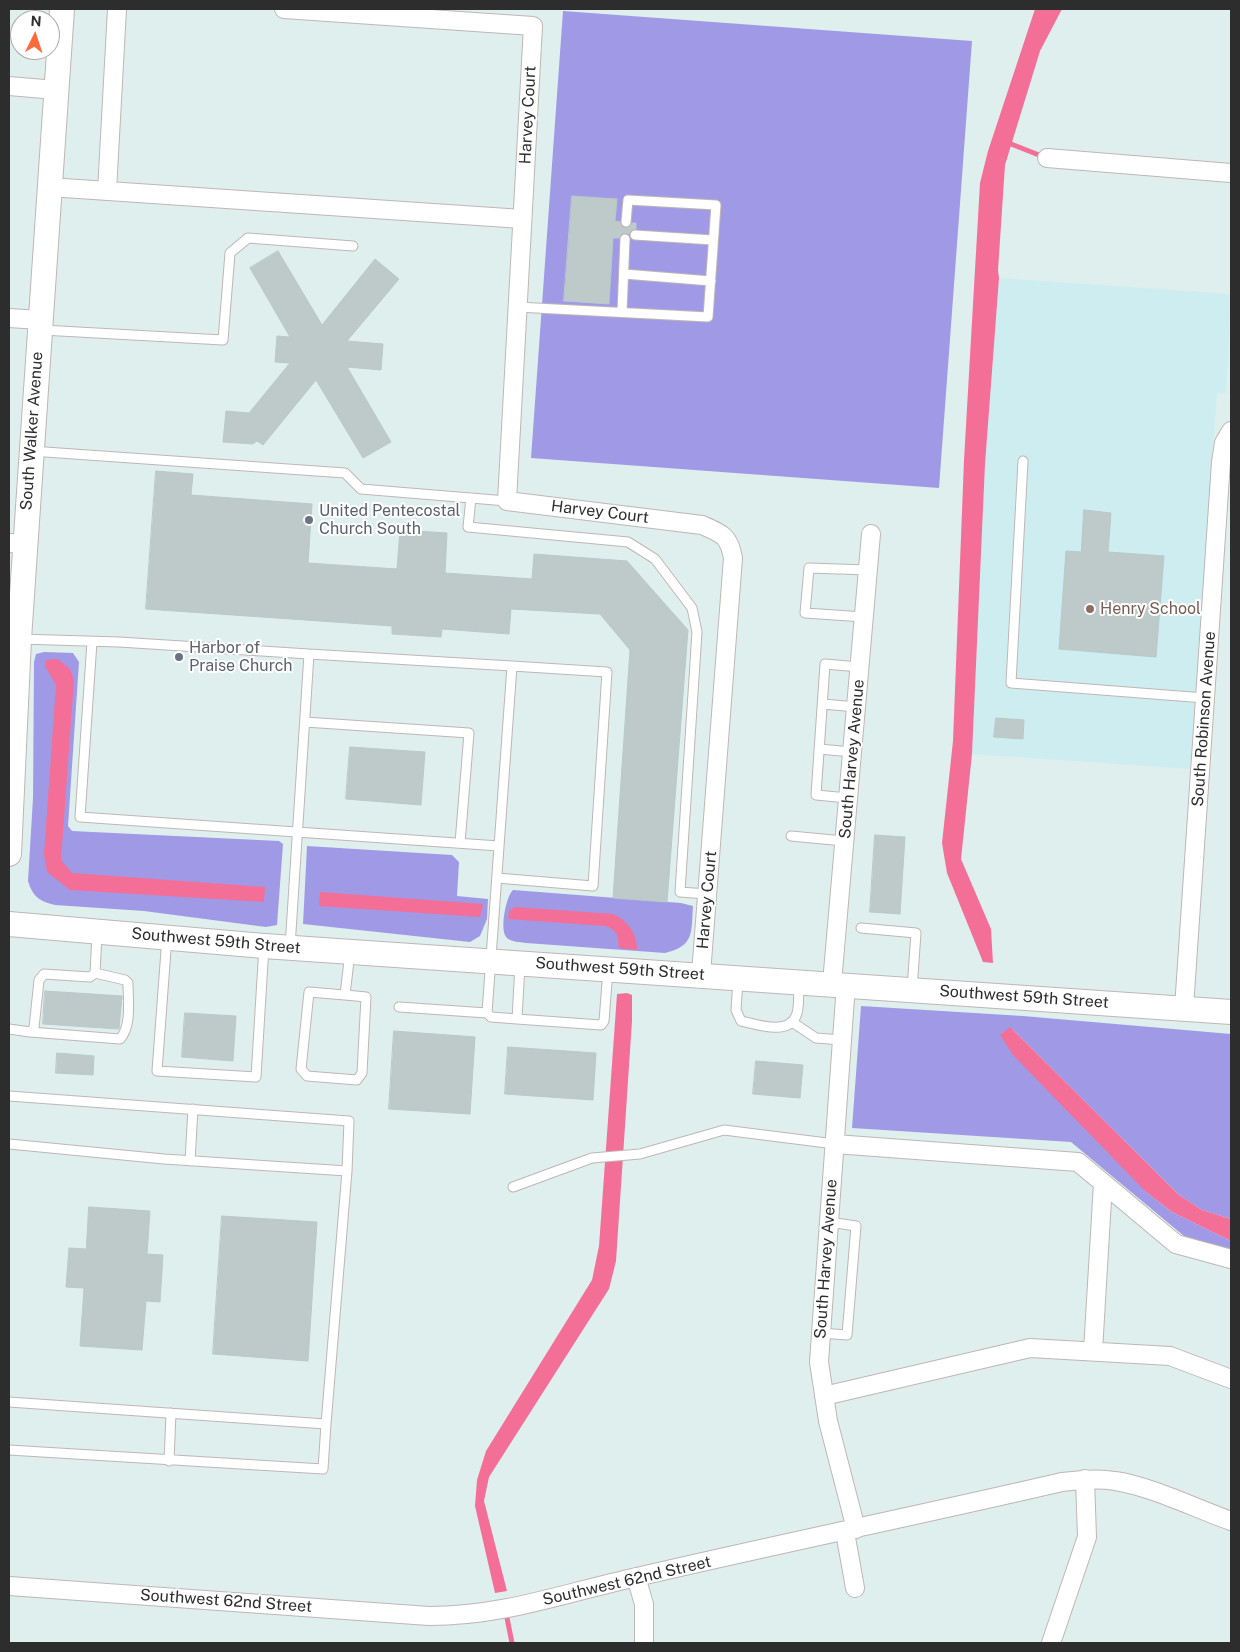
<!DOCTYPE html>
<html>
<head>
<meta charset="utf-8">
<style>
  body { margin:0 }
  #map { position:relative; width:1240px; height:1652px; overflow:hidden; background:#dfefee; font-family:"Public Sans",sans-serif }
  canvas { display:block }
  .frame { position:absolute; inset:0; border:10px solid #2d2d2d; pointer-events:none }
  .north { position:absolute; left:10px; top:10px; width:50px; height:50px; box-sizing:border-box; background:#fff; border:1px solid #ababab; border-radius:50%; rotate:4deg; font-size:14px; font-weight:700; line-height:20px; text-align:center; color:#2d2d2d }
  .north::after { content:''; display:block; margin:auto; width:18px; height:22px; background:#ff6a3b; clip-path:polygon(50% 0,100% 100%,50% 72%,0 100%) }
</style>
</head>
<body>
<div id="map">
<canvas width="1240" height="1652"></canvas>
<div class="frame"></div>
<div class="north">N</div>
</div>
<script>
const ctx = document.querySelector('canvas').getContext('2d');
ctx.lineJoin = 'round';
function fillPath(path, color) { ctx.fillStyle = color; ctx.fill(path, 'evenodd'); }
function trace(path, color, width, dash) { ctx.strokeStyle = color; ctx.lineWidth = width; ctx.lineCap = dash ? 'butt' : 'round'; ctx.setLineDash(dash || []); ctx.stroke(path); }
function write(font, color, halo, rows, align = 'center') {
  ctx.font = font + ' "Public Sans",sans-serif'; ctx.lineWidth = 4; ctx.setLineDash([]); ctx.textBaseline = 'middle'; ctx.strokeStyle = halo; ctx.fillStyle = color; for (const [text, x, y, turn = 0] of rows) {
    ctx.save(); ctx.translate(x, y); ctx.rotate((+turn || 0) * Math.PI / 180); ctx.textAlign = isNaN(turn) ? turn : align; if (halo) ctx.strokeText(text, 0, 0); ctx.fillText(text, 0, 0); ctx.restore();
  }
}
fillPath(new Path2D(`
  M999,278l232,16 -5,99h-9l-27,376 -218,-15 13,-290z`), '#ceedf0');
fillPath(new Path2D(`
  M563,11l409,30 -33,447 -408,-30z
  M44,652l29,1 6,9 -11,164 4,5 207,10 4,3 -6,81 -11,2 -122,-16 -89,-6c-16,-4 -22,-8 -27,-24l5,-83 1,-136 2,-8z
  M307,846l145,9 7,7 -2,34 31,3 -1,20 -7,17 -10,6 -167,-18z
  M513,890l168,13 12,3c-2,26 2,40 -28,47l-139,-10c-6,-1 -15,-1 -19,-5 -8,-7 -1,-42 6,-48z
  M861,1006l162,10 208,18v185l-29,-9 -23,-15 -168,-167 135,164 26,20 59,29v10l-47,-15 -113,-94 -219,-14z`), '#a09ae6');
fillPath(new Path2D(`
  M1035,9h27l-22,42 -35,114 -7,105 1,8 -14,186 -13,290 -11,105 30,70 2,34 -10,-1 -36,-89 -5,-30 11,-102 11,-281 16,-277 8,-32z
  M58,659l12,10 4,11 -13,180 11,13 193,14 -1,15 -194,-12 -23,-18 -3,-18 12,-169 -11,-19 1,-6z
  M320,892l163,12 -3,13 -161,-11z
  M515,907l98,7c15,7 24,19 24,36l-18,-2c-1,-12 -1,-18 -14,-22l-97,-7 1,-8z
  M627,993l5,2v26l-16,240 -7,28 -120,188 -5,24 23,90 -12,2 -20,-87 2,-26 9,-29 106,-171 7,-34 18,-252z
  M1010,1027l169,168 23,15 29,9v22l-59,-29 -26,-20 -133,-137 -13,-20z`), '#f36f98');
trace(new Path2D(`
  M1006,142l38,15
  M507,1618l5,25`), '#f36f98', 5);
const building = new Path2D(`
  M572,196l45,3 -2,22 5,1 2,5 4,1 6,-5h4v6l-4,1 -3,4 -6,-1 -4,5h-6l-4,66 -45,-3z
  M278,251l44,74 53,-66 24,20 -52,62 36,3 -2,26 -34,-3 44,75 -28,16 -47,-78 -53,65 -6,-4 -4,3 -30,-2 3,-31 23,2 41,-50 -15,-1 2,-26 13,1 -40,-69z
  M156,471l37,3 -2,21 121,9 -4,59 89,6 3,-39 47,3 -2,40 87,6 2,-25 93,7 61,69 -21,272 -54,-4 17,-248 -30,-36 -89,-5 -2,25 -67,-5 -1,8 -49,-3v-8l-246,-17z
  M1084,510l27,3 -3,39 56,4 -8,101 -97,-8 7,-98 15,1z
  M996,718l28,2 -1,19 -29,-2z
  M350,747l75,5 -4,53 -75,-6z
  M875,835l30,2 -5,77 -30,-2z
  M45,991l77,5 -3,33 -76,-5z
  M185,1013l51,3 -3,45 -51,-4z
  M394,1031l81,6 -5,77 -81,-5z
  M508,1047l88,6 -3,47 -88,-6z
  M57,1053l37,3 -1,19 -37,-2z
  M756,1061l47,4 -3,33 -47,-4z
  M89,1207l61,4 -3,43 16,1 -3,47 -14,-1 -4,49 -62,-4 4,-58 -18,-1 3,-39 17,1z
  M222,1216l95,6 -9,139 -95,-7z`);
fillPath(building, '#becaca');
trace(building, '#b8c9ca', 1);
const service = new Path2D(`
  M635,235l78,5
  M624,274l87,7
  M517,307l191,10 8,-112 -88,-5 -2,22
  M622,312l3,-73
  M42,330l181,10 7,-87 18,-15 105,8
  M31,451l314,22 16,16 146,12
  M1023,461l-12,222 194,15
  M471,498l-3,29 160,15 27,17 37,49 5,24 -17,260 27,2
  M864,617l-59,-4 4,-45 59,2
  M19,639l100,3 190,12 -19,293
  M92,642l-12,175 419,29
  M309,654l203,12 -25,347 4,4 26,2
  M823,704l33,3
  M305,722l164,11 -9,110
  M819,749l33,3
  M848,798l-32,-3 9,-131 35,3
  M791,836l53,5
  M497,878l96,8 14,-214 -95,-6
  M861,928l55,5 -4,56
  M167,937l-10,134 99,6 8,-131
  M520,965l-3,54 84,6 3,-4 4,-51
  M738,980l-2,30 5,11c14,3 47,15 55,-5 4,-8 2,-22 3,-31
  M345,995l21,2 -4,76 -5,7 -50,-4 -6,-7 8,-77 36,3 5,-43
  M399,1007l88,6
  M792,1022l24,16 26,2
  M9,1029l21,3 4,-4 5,-48 5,-6 46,3 5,-4 2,-39
  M30,1032l90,7c12,-13 8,-39 8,-56l-3,-3 -30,-7
  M9,1096l340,25 -2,50 -183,-12 -155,-15
  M190,1161l3,-52
  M513,1187l79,-29 48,-4 84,-24 111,14
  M821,1333l26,2 9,-109 -27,-4
  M9,1402l317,22 -3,45 -314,-19
  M326,1424l21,-253
  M169,1461l2,-48`);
const minor = new Path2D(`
  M284,9l249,17 -26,475 195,24c21,9 27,11 31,33l-32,416
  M9,86l47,4
  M1047,158l184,15
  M49,187l473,32
  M107,191l10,-182
  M9,318l31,2
  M9,543l16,1
  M832,983l39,-449
  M846,984l-27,378 9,59 28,108
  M1184,1008l37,-546 3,-19 7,-12
  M835,1144l243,18 98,82 55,15
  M1093,1351l10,-168
  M824,1396l206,-48 140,8 61,23
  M845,1532l10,56
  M636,1577l8,27v39
  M9,1586l420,30c75,0 135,-23 208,-39 141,-33 283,-62 425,-95 18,-2 36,-4 53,-1 35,5 82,28 116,40
  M1051,1643l36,-106 -2,-58`);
const secondary = new Path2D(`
  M9,854l10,-215 43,-630
  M9,924l255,22 967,66`);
trace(service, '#c0b6b3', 11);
trace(minor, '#c0b6b3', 20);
trace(secondary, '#c0b6b3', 26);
trace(service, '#fff', 9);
trace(minor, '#fff', 18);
trace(secondary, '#fff', 24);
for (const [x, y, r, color] of [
  [309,520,5,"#6b7280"],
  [1090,609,5,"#8d6e63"],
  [179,657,5,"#6b7280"]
]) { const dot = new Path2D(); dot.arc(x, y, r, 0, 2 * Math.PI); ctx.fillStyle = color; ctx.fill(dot); trace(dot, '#fff', 2); }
write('16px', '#2d2d2d', '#fff', [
  ["Harvey Court",528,115,-87],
  ["South Walker Avenue",32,431,-86],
  ["Harvey Court",600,512,7],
  ["South Robinson Avenue",1204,719,-86],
  ["South Harvey Avenue",852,759,-85],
  ["Harvey Court",707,900,-85],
  ["Southwest 59th Street",216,941,5],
  ["Southwest 59th Street",620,969,4],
  ["Southwest 59th Street",1024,997,4],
  ["South Harvey Avenue",826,1259,-86],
  ["Southwest 62nd Street",627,1581,-13],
  ["Southwest 62nd Street",226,1601,4]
]);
write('16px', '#5b616d', '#fff', [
  ["United Pentecostal",319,511],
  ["Church South",319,529],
  ["Harbor of",189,648],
  ["Praise Church",189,666]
], 'left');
write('16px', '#785e54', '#fff', [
  ["Henry School",1100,609]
], 'left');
</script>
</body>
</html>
